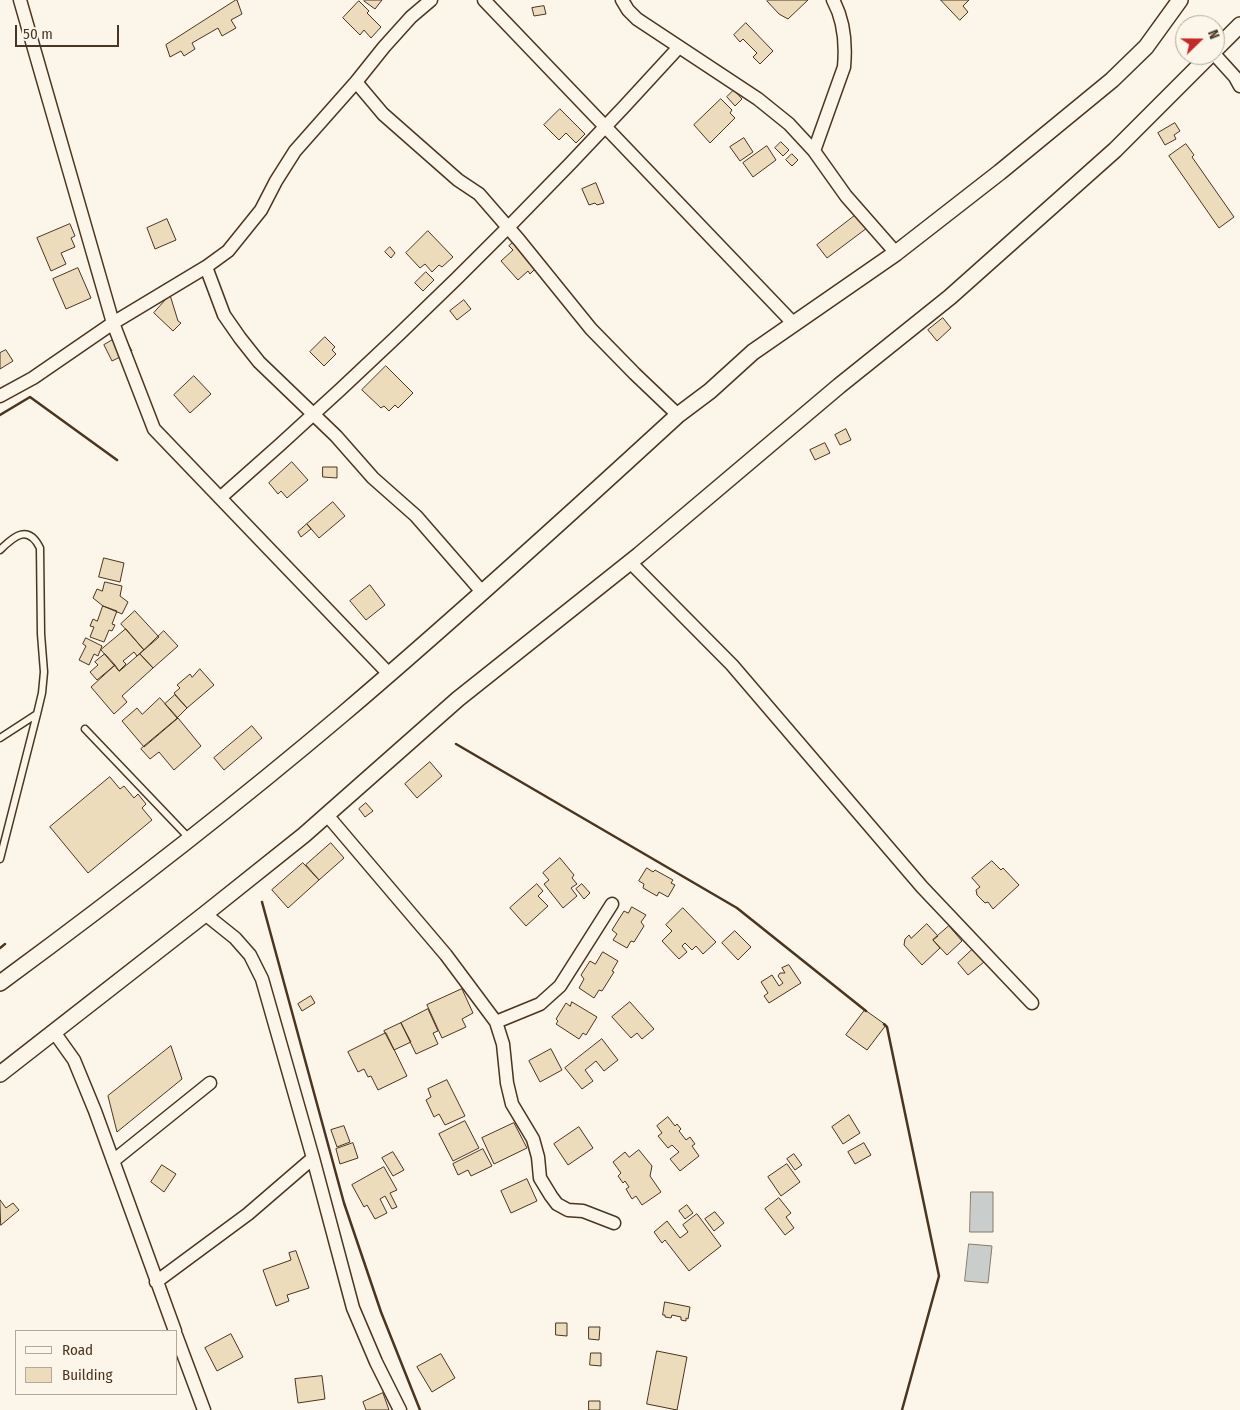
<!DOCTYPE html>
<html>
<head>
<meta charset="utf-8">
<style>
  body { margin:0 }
  #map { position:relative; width:1240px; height:1410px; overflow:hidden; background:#fbf6e9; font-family:"Fira Sans Condensed",sans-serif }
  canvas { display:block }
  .legend { position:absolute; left:15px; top:1330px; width:162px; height:65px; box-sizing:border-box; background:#fbf6e9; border:1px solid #b4a999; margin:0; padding:6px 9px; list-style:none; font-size:15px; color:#4a3520 }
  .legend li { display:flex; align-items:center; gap:10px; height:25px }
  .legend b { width:25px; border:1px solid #b4a999 }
  .north { position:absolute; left:1175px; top:15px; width:50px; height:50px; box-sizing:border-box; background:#fbf6e9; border:1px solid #b4a999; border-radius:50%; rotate:68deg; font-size:14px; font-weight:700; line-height:20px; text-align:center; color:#4a3520 }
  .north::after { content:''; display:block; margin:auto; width:18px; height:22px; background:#c62828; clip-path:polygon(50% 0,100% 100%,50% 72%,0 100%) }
  .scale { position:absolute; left:15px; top:25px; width:104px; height:22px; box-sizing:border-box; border:2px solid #4a3520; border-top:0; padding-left:6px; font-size:15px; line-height:18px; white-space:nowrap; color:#4a3520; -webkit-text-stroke:4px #fbf6e9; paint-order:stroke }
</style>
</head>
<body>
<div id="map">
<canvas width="1240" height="1410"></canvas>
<ul class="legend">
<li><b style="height:6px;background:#fbf6e9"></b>Road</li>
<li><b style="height:14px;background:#ecdcbc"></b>Building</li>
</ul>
<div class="north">N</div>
<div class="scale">50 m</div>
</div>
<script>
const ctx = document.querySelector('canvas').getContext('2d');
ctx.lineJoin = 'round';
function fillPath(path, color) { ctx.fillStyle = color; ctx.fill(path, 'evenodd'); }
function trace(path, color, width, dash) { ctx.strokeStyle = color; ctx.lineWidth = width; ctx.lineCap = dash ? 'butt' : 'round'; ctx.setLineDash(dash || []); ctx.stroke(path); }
const water = new Path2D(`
  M971,1192h22v40h-23z
  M969,1244l23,2 -4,37 -23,-2z`);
fillPath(water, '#c9cecd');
trace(water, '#887966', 1);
const building = new Path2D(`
  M236,0h1l5,14 -11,6 5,8 -14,8 -4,-8 -26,15 3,6 -11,7 -3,-5 -11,6 -4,-12z
  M365,0h17l-7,9 -11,-8z
  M768,0h40l-20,19 -9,-5 -12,-13z
  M941,0h28l-6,6 5,6 -8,8z
  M359,1l10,10 -2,2 14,14 -10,11 -7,-8 -4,5 -17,-17z
  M544,6l2,8 -12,2 -2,-8z
  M746,23l27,28 -13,13 -7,-7 4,-4 -14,-14 -3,3 -6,-7z
  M734,90l8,9 -7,7 -8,-9z
  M721,99l11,11 -2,3 5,5 -25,25 -16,-18z
  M560,109l25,25 -9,9 -10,-10 -7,7 -15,-15z
  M1175,123l5,8 -6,4 2,4 -11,6 -7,-12z
  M744,138l9,14 -13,9 -10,-14z
  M781,142l8,8 -6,6 -8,-8z
  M1186,144l8,11 -2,2 42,60 -15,11 -50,-72z
  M767,146l9,14 -23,17 -10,-14z
  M792,154l6,6 -6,6 -6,-6z
  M596,183l8,20 -7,2 -2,-2 -6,2 -7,-16z
  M857,214l10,14 -40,30 -10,-13z
  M167,219l9,21 -21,9 -8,-21z
  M70,224l5,12 -4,2 4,9 -14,6 5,11 -15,7 -14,-33z
  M428,231l25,26 -11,10 -3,-2 -7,7 -7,-8 -5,4 -14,-15z
  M515,241l20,28 -5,5 -2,-3 -10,9 -17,-19 12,-11 -4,-4z
  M390,247l5,6 -4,5 -6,-6z
  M78,268l13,30 -25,11 -13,-30z
  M426,272l8,8 -11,11 -8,-8z
  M170,295l8,26 3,2 -8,8 -19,-18z
  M464,300l7,9 -14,11 -7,-9z
  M943,318l8,10 -14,13 -9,-11z
  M123,334l9,17 -20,10 -8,-16z
  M325,337l10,10 -3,3 4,4 -12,12 -14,-14z
  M6,350l7,11 -13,8v-16z
  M386,366l27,27 -15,15 -3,-3 -6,6 -5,-5 -3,2 -19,-18z
  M194,376l17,18 -21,19 -16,-18z
  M846,429l5,11 -11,5 -5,-10z
  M825,443l5,10 -15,7 -5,-10z
  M292,462l16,18 -21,18 -6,-7 -3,3 -9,-11z
  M323,467h14v11l-14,-1z
  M333,502l12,14 -26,22 -12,-14z
  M307,524l4,5 -10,8 -3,-5z
  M104,558l20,5 -4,19 -21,-5z
  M105,582l17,4 -2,10 8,6 -6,12 -19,-8 -10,-8 4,-9 5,2z
  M370,585l15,20 -19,15 -16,-19z
  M103,606l14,5 -5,13 3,1 -3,6 -3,-1 -5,12 -14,-5 4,-10 -4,-1 3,-7 4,2z
  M135,611l24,26 -15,13 -23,-26z
  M126,629l18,21 -7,6 -3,-4 -11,9 3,3 -7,7 -18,-21z
  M164,631l14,15 -25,22 -13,-14z
  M86,638l16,8 -4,10 -4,-2 -5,11 -10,-5 7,-14 -3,-2z
  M105,654l10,11 -18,15 -7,-8 8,-7 -3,-3z
  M140,654l13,14 -31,28 5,6 -13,12 -23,-27 24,-22 4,6z
  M200,669l14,16 -27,23 -13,-15 6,-5 -3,-3 13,-11 2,3z
  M175,695l12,13 -10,10 -12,-14z
  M160,698l18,20 -34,29 -22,-26 15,-13 5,6z
  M178,718l23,28 -27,24 -15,-18 -9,7 -9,-10z
  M252,726l10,12 -38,32 -10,-12z
  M430,762l12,14 -25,22 -12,-14z
  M110,777l10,12 4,-3 10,12 4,-4 8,10 -4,4 10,12 -64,53 -38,-46z
  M366,803l7,8 -8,6 -6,-8z
  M331,843l13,15 -25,22 -13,-15z
  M560,858l14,17 -2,3 5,6 -6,4 6,8 -14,12 -19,-24 5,-4 -6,-7z
  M992,861l9,9 2,-2 16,17 -26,24 -5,-7 -3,1 -8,-8 -1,-5 4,-3 -8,-9z
  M303,863l16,17 -31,28 -16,-18z
  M647,868l6,4 2,-2 18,10 -2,3 4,2 -7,12 -9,-5 -2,4 -14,-8 1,-4 -5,-3z
  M537,884l6,7 -5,5 10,10 -22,20 -16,-18z
  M582,884l8,9 -6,6 -8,-10z
  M632,907l14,8 -5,7 3,4 -10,16 -3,-1 -4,7 -14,-8 4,-6 -5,-4 12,-19 4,2z
  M683,908l33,34 -13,12 -7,-8 -4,4 -7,-7 -3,3 5,6 -8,7 -17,-18 10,-10 -6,-6z
  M927,924l11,12 -5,4 7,8 -18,17 -18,-20 1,-6 4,-4 2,3z
  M949,926l13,15 -15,14 -14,-15z
  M735,931l16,16 -13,13 -16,-17z
  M973,949l11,13 -16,13 -10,-12z
  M603,952l15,9 -6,10 2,1 -12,19 -3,-1 -5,8 -15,-10 5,-9 -3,-4 9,-14 5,3z
  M789,965l12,18 -32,20 -5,-7 4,-3 -7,-11 11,-7 7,11 4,-3 -5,-7 2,-3h5l-3,-5z
  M462,989l11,24 -11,6 4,8 -24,11 -15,-33z
  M311,996l4,7 -13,8 -4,-7z
  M572,1002l25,15 -11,18 -3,-2 -4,6 -23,-15 2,-3 -2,-2 10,-16 4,3z
  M630,1002l24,27 -12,10 -5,-6 -6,5 -19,-21z
  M428,1009l10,22 -5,2 5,11 -22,10 -15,-31z
  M865,1010l21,15 -19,25 -21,-15z
  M401,1023l10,19 -17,8 -10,-19z
  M386,1033l21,43 -29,14 -7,-14 -3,1 -4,-8 -6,3 -10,-20z
  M602,1039l16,21 -14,11 -8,-10 -11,9 8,11 -11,8 -17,-21z
  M171,1046l11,33 -65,53 -9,-36z
  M551,1049l11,21 -22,12 -11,-21z
  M447,1080l18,36 -20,9 -6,-11 -5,3 -8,-17 5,-3 -3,-8z
  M849,1115l11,18 -17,11 -11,-17z
  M668,1117l7,9 2,-2 4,5 -2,2 7,9 4,-3 5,7 -3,2 7,10 -19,15 -10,-12 9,-7 -7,-7 -4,3 -10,-12 4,-3 -5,-7z
  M465,1121l14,27 -26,13 -14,-27z
  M514,1123l13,25 -33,16 -12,-26z
  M344,1126l6,16 -13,5 -6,-17z
  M579,1127l14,21 -25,17 -14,-21z
  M353,1143l5,15 -18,6 -4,-15z
  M864,1143l7,12 -16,9 -7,-12z
  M483,1149l9,17 -21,10 -3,-6 -10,5 -5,-11z
  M639,1150l13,16 -2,10 11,16 -19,13 -6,-9 -4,3 -6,-10 3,-2 -4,-6 -2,2 -5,-7 3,-3 -8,-11 12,-10 4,5z
  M393,1152l11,18 -11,6 -11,-18z
  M794,1154l8,11 -7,5 -8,-11z
  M787,1164l13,18 -19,14 -13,-19z
  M162,1165l14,9 -12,18 -13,-10z
  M384,1167l13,23 -7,3 7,14 -5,2 -7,-13 -5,3 7,14 -12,6 -8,-14 -3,2 -12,-22z
  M527,1179l10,22 -26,12 -10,-22z
  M779,1198l12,15 -5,4 8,11 -9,7 -20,-26z
  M0,1200l6,8 7,-5 6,7 -18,15z
  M687,1205l6,8 -8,6 -6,-8z
  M715,1212l9,11 -10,8 -9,-12z
  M697,1214l24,32 -32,25 -24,-31 -3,3 -8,-11 13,-11 13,17 8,-6 -5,-7z
  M296,1251l13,37 -22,7 2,6 -13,5 -13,-36 28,-10 -2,-7z
  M665,1302l25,5 -2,12 -2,-1v3l-5,-1v-3l-9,-2 -1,3 -6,-1v-2h-2z
  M556,1323h11v13l-11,-1z
  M589,1327h11l-1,13 -10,-1z
  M231,1334l12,23 -26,14 -12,-23z
  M657,1351l30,6 -10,53 -30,-6z
  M591,1353h10v13l-11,-1z
  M441,1354l14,24 -23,14 -15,-25z
  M322,1376l3,23 -27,4 -3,-24z
  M383,1393l6,17h-23l-3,-8z
  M589,1401h11v9h-11z`);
fillPath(building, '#ecdcbc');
trace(building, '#4a3520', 1);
const service = new Path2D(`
  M0,550c14,-14 28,-26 40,-2l1,86 3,38 -2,21 -5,21 -37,145
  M85,729l105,110
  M0,738l37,-24`);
const minor = new Path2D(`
  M20,0l93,323 41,106 235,245
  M484,0l310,324
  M622,0l6,10 9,9 121,80 31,25 25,27 32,45 50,57
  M1215,55l20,22 5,9
  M356,82l27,32 75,66 21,14 40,46 72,89 44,45 43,41
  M814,151l30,-84c2,-22 0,-47 -11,-67
  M206,267l18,48 16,23 19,24 77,74 37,42 43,38 67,77
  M0,396l33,-18 80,-55 93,-56 22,-16 33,-41 15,-29 19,-30 61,-69 28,-35 27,-30 20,-17
  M220,498c161,-141 315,-292 459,-451
  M630,562l102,103 190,222 110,116
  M327,815l119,140 50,67 7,22 4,39 5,21 21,35 5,18 2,21 11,18 6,8 11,6 15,1 31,12
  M205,914l30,24 15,17 12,24 51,179 40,150 23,54 24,48
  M496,1022l44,-18 20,-18 52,-82
  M54,1032l20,28 21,51 80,220
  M113,1161l97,-78
  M156,1282l92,-68 65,-56
  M176,1335l28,75`);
const tertiary = new Path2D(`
  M1215,50l25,-25
  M0,983c117,-86 232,-175 343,-269 114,-97 225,-198 335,-299l32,-24 43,-39 143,-99 104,-81 112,-92 34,-33 34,-47
  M0,1074l205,-160 99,-79 154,-136 181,-144 200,-169 111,-89 165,-147 95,-95`);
trace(service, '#4a3520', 9);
trace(minor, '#4a3520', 15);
trace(tertiary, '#4a3520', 18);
trace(service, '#fbf6e9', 6);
trace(minor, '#fbf6e9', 12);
trace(tertiary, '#fbf6e9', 15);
trace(new Path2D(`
  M0,415l30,-18 87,63
  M456,744l281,164 129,103
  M262,902l82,301 37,109 39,98
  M0,948l5,-4
  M884,1024l3,3 52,249 -37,134`), '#4a3520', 2.5);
</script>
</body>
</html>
